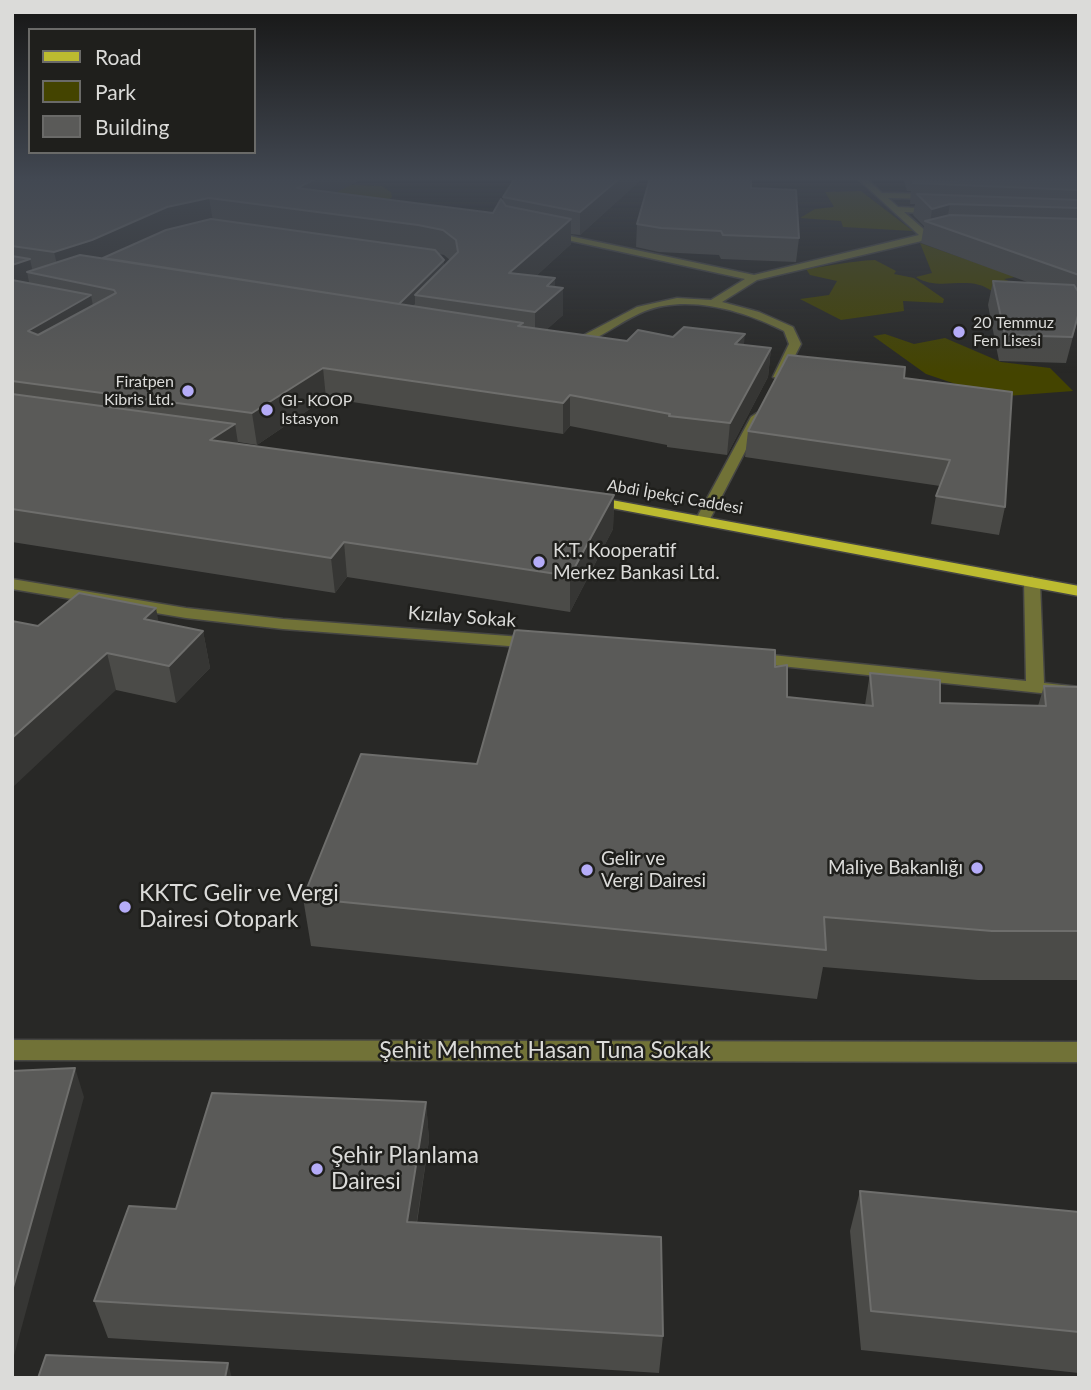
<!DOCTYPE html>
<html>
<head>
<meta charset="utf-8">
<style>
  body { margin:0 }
  #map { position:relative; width:1091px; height:1390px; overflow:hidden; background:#282826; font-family:Lato,sans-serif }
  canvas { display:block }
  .frame { position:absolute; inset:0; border:14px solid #dbdbd9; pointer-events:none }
  .legend { position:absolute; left:28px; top:28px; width:228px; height:126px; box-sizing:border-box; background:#1f1f1c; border:2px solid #6a6a68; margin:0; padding:9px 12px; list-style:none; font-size:21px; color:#dbdbd9 }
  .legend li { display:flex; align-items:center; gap:14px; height:35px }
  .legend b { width:35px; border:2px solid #6a6a68 }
</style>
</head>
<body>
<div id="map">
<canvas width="1091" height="1390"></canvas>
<div class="frame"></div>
<ul class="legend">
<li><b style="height:9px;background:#bcbb30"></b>Road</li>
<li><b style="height:19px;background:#440"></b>Park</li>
<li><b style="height:19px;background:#5a5a58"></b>Building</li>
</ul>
</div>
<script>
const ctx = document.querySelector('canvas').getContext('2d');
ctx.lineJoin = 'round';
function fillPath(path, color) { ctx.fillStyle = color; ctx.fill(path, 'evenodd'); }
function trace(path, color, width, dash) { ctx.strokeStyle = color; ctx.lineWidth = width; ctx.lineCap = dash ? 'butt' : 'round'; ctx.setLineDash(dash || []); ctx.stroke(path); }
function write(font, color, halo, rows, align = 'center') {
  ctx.font = font + ' Lato,sans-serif'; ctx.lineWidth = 5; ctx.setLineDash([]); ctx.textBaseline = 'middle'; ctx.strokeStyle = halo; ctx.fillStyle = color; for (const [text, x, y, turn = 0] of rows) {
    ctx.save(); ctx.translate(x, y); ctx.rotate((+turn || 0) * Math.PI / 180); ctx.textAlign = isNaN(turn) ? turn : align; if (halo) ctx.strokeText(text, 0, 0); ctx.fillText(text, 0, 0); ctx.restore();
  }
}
fillPath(new Path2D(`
  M268,181l114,5 9,6 1,5 -8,7z
  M861,191l52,40 -70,-4 -2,-6 -41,-3 15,-9 19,-2 -9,-15z
  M920,243l96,34 -12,2 17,7 -28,6c-24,-19 -53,1 -77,-15l16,-4z
  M875,260l21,11 -2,3 20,4 30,21 -1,4 -40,-2 1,10 -63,9 -41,-21 29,-4 8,-14 -27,-6 -4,-6c25,-3 44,-8 69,-9z
  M885,334l29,10 31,-6 56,24 49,6 23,23 -79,6 -68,-23 -53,-38z`), '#440');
const minor = new Path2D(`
  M857,178h9l16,15 53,1 -3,5 -44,-1 10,9 40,2 -3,5 -31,-2 24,21 14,-4 5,3 -17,7 -173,41 -35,22 37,10 34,15 8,17 -18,35 -10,-2 16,-33 -5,-13c-40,-20 -95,-37 -139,-20 -25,10 -45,29 -72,36l-6,-3 70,-37 40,-9 34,2 34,-21 -196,-43 -5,-3 2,-2 208,44 165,-40z
  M757,413l6,4 -53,102 -2,3h-10l-2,-3 55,-102z
  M1032,577l8,5 4,101 35,4v10l-327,-34 -8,-5 8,-5 274,28 -2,-99z
  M12,579l174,29 97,11 252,19 8,5 -8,5 -252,-19 -97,-11 -174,-29z
  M12,1040l1067,2v20l-1067,-2z`);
const major = new Path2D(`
  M590,496l489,90v10l-494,-93 -2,-3z`);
trace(minor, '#454543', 3);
trace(major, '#454543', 3);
fillPath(minor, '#717237');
fillPath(major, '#bcbb30');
fillPath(new Path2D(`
  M12,178h352l-29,15 158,20 10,-11v-5l12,-19h128l-63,57 -9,-1v10l-35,32 19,2v9l8,28 -17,15 81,11 46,-4 98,11 -3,29 -41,78 -60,-8v-2l-97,-19 -7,8 -237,-36 -69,47 -19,-3v2l376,51 -1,34 -43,83 -223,-35 -12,16 -323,-51zM439,254l5,1 6,5 -6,6z
  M903,178h176v136l-13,49 -67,-2 -11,-56 5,-24 37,2 -109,-40 3,-17 -11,-11 2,-11h-5l1,-13h-4z
  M751,188l48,50 -3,24 -75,-3 -2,-4 -60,-3 -23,-5 1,-23z
  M904,378l101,129 -6,28 -68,-11 5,-28 4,-10 -195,-29 3,-26z
  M159,622l44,9 7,37 -34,35 -60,-13 -78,-64z
  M775,667l12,30 78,8 5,-32 70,30 98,3 6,-20 35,1v293h-101l-155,-13 -6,32 -506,-53 -8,-48 174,-134z
  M426,1102l3,38 -12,83 246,113 -4,37 -551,-35 -14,-37 82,-92z
  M860,1191l219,21v161l-218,-23 -11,-119z`), '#4b4b48');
fillPath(new Path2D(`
  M317,178h47l-62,32 -5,-22z
  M620,178h23l-63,57v-23z
  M209,198l4,23 -153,56 -6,-25 113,-45z
  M950,204l-4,21 -16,-2 2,-14z
  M571,219v25l-61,56 -1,-27z
  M30,259l3,14 -6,-1 3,15 -18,7v-29z
  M444,260v14l-29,21v9l-16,16 -1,-15z
  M555,278v17l8,-7v27l-28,25v-28l12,-26z
  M91,295l5,27 -62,37 -6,-28z
  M745,334l-3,29 -7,-19z
  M771,348l-3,29 -41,78 3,-32z
  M323,368l3,30 -69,47 -5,-32z
  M570,395v31l-7,8v-31z
  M235,424l5,32 -30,-16z
  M614,495l-1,34 -43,83v-36z
  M344,542l3,35 -12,16 -4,-35z
  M156,608l7,37 -19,-26z
  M203,631l7,37 -34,35 -7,-37z
  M107,653l9,37 -104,98v-50z
  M75,1068l9,29 -72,266v-72z
  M426,1102l3,38 -18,119 -4,-37z
  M228,1363l4,15h-7z`), '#363634');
const building = new Path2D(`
  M12,178h305l-20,10 196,25 8,-14 5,7 65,13 -62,54 46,5 -8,8 16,2 -28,24 -120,-17 43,-43 -2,-12 -13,-10 -25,-5 -209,-27 -42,9 -75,33 -38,12 -42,-6z
  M515,178h105l-40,34 -77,-15z
  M650,178h101v10l45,2 3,48 -76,-3 -2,-4 -60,-3 -24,-4z
  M962,178h117v12l-166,-7v-2l44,1z
  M917,194l162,6v8l-129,-4 -18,5z
  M950,215l129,4v56l-154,-54z
  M211,219l224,31 9,10 -45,44 -296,-46 63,-28z
  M80,255l443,68 -5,3 109,15 11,-11 35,7 11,-10 61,7 -10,10 36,4 -41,75 -61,-7 1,-2 -100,-19 -7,8 -240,-35 -71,45 -240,-32v-101l79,15 -63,36 10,4 78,-42 -2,-3 -87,-18z
  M12,256l18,3 -18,6z
  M993,281l81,4 5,8v19l-7,25 -67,-2z
  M788,355l117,12 -1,11 108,14 -7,115 -69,-11 14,-36 -202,-29z
  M12,394l223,30 -25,16 404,55 -44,81 -226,-34 -13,16 -319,-49z
  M79,593l77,15 -12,11 59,12 -34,35 -62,-13 -95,85v-117l26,5z
  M515,630l260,20v17l12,-2v32l86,9 -3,-33 70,7v23l106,3 -2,-20 35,1v244h-87l-168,-14 2,33 -523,-52 58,-144 116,10z
  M75,1068l-63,223v-220z
  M212,1093l214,9 -19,120 254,15 2,99 -569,-35 35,-95 47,3z
  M860,1191l219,21v120l-208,-21z
  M46,1355l182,8 -3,15h-187z`);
fillPath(building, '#5a5a58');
trace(building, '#6e6e6c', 2);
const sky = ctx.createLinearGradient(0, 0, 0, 373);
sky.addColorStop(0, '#161615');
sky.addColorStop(0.48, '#424852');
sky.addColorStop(1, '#42485200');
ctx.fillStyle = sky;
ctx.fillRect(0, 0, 1091, 373);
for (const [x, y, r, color] of [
  [959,332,7,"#b5acf8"],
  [188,391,7,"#b5acf8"],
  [267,410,7,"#b5acf8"],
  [539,562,7,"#b5acf8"],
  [977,868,7,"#b5acf8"],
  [587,870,7,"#b5acf8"],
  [125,907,7,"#b5acf8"],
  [317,1169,7,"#b5acf8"]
]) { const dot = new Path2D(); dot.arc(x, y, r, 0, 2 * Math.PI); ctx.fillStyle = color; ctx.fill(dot); trace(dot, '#1f1f1c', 2.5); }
write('16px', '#dbdbd9', '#1f1f1c', [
  ["20 Temmuz",973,323],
  ["Fen Lisesi",973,341],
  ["Firatpen",174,382,"right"],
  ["Kibris Ltd.",174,400,"right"],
  ["GI- KOOP",281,401],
  ["Istasyon",281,419]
], 'left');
write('16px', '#dbdbd9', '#1f1f1c', [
  ["Abdi İpekçi Caddesi",675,497,10]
]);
write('19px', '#dbdbd9', '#1f1f1c', [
  ["K.T. Kooperatif",553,551],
  ["Merkez Bankasi Ltd.",553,573],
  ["Gelir ve",601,859],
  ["Vergi Dairesi",601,881],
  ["Maliye Bakanlığı",963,868,"right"]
], 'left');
write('19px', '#dbdbd9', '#1f1f1c', [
  ["Kızılay Sokak",462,617,4]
]);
write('23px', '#dbdbd9', '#1f1f1c', [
  ["KKTC Gelir ve Vergi",139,894],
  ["Dairesi Otopark",139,920],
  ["Şehir Planlama",331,1156],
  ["Dairesi",331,1182]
], 'left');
write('23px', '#dbdbd9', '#1f1f1c', [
  ["Şehit Mehmet Hasan Tuna Sokak",545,1051]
]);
</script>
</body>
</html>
